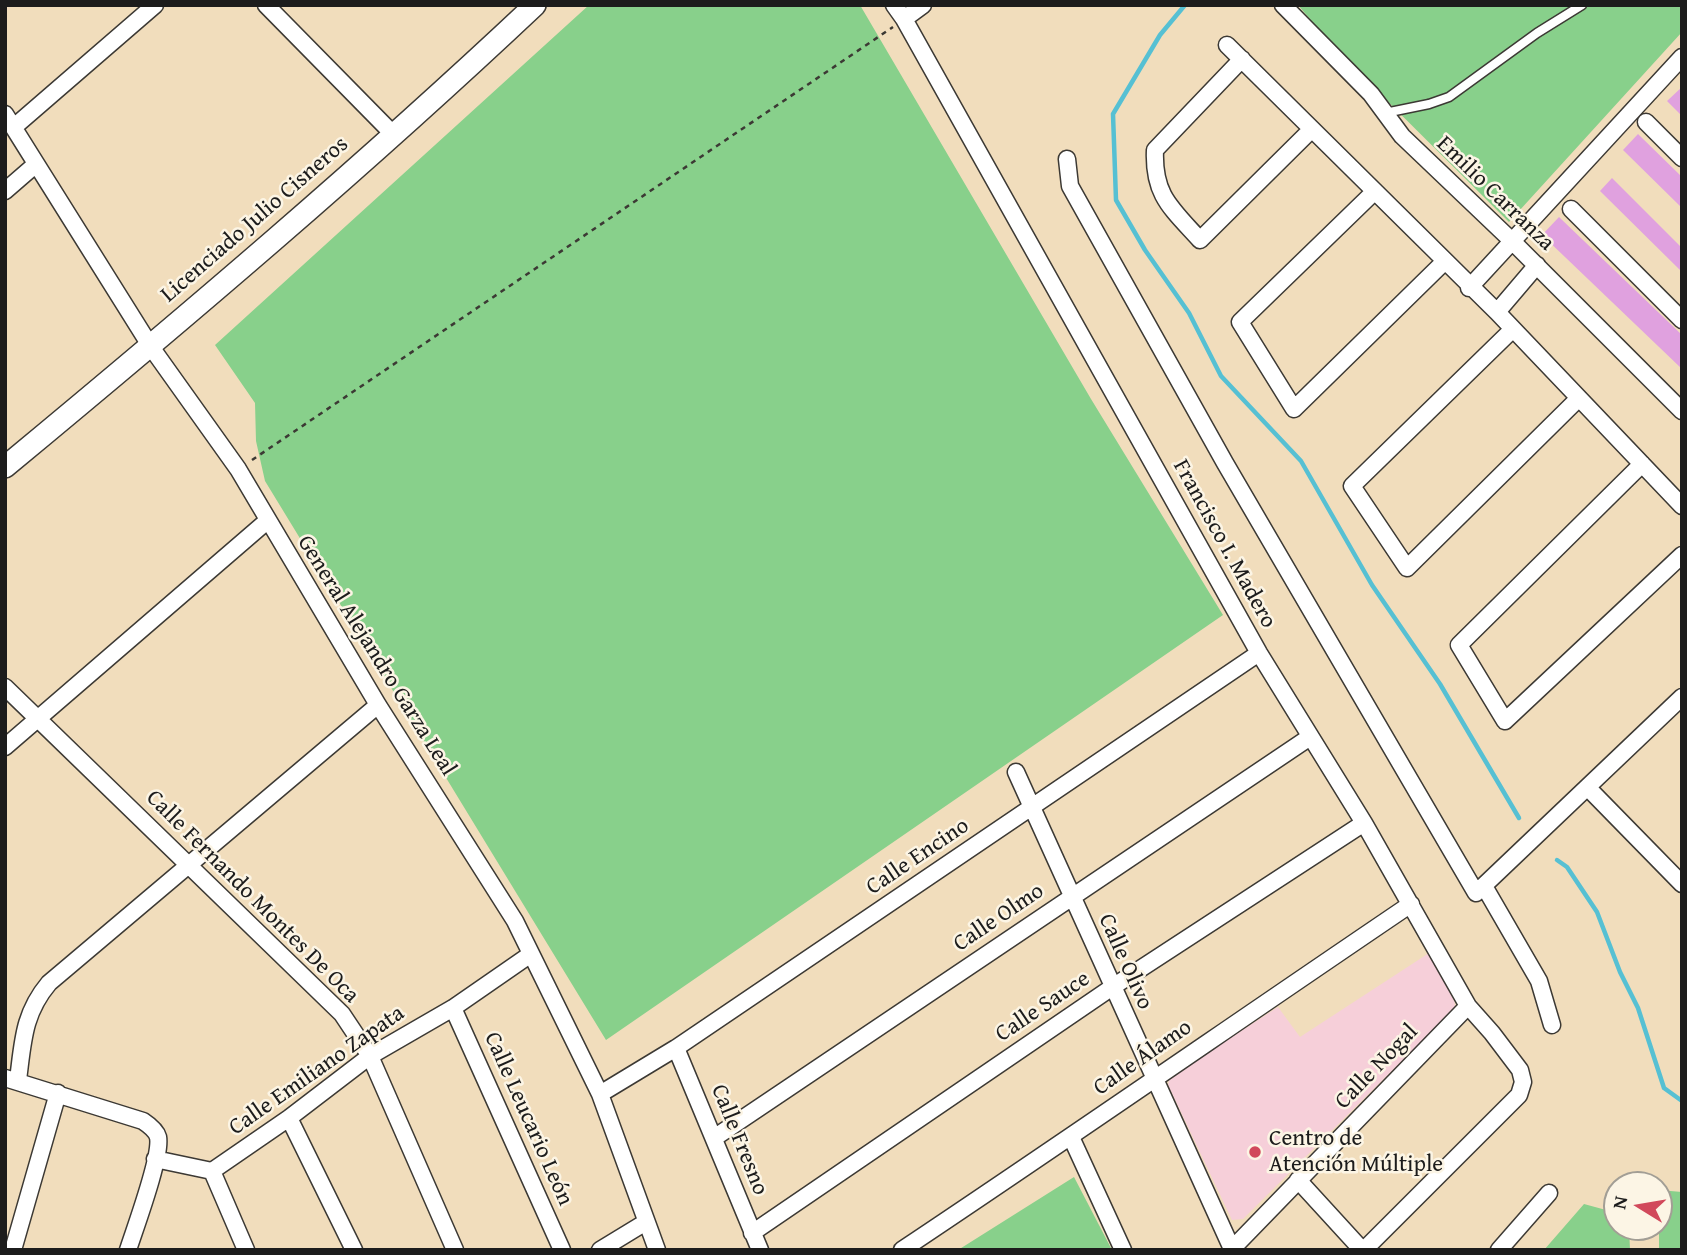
<!DOCTYPE html>
<html>
<head>
<meta charset="utf-8">
<style>
  body { margin:0 }
  #map { position:relative; width:1687px; height:1255px; overflow:hidden; background:#f1ddbc; font-family:"Gentium Book Plus",serif }
  canvas { display:block }
  .frame { position:absolute; inset:0; border:7px solid #1c1c1c; pointer-events:none }
  .north { position:absolute; left:1603px; top:1171px; width:70px; height:70px; box-sizing:border-box; background:#fcf5e5; border:2px solid #a29e95; border-radius:50%; rotate:281deg; font-size:19px; font-weight:700; line-height:28px; text-align:center; color:#1c1c1c }
  .north::after { content:''; display:block; margin:auto; width:24px; height:32px; background:#d1495b; clip-path:polygon(50% 0,100% 100%,50% 72%,0 100%) }
</style>
</head>
<body>
<div id="map">
<canvas width="1687" height="1255"></canvas>
<div class="frame"></div>
<div class="north">N</div>
</div>
<script>
const ctx = document.querySelector('canvas').getContext('2d');
ctx.lineJoin = 'round';
function fillPath(path, color) { ctx.fillStyle = color; ctx.fill(path, 'evenodd'); }
function trace(path, color, width, dash) { ctx.strokeStyle = color; ctx.lineWidth = width; ctx.lineCap = dash ? 'butt' : 'round'; ctx.setLineDash(dash || []); ctx.stroke(path); }
function write(font, color, halo, rows, align = 'center') {
  ctx.font = font + ' "Gentium Book Plus",serif'; ctx.lineWidth = 5; ctx.setLineDash([]); ctx.textBaseline = 'middle'; ctx.strokeStyle = halo; ctx.fillStyle = color; for (const [text, x, y, turn = 0] of rows) {
    ctx.save(); ctx.translate(x, y); ctx.rotate((+turn || 0) * Math.PI / 180); ctx.textAlign = isNaN(turn) ? turn : align; if (halo) ctx.strokeText(text, 0, 0); ctx.fillText(text, 0, 0); ctx.restore();
  }
}
fillPath(new Path2D(`
  M1429,953l25,45 1,8 -3,5 -209,208 -11,1 -64,-135 2,-8 108,-70 22,30z`), '#f6cfd9');
fillPath(new Path2D(`
  M589,5h271l231,394 132,216 -617,425 -341,-559 -9,-40 -1,-38 -40,-58z
  M1298,5h384v27l-173,190 -174,-173z
  M1074,1177l38,73h-155h1z
  M1659,1190l23,2v58h-23z
  M1584,1204l33,9v14h12l1,23h-86z`), '#88d08b');
trace(new Path2D(`
  M1185,5l-25,30 -47,79 3,86 29,50 44,63 32,63 80,85 71,124 68,99 79,134
  M1557,860l10,7 30,45 23,60 18,36 26,80 18,13`), '#56c0d3', 4.5);
fillPath(new Path2D(`
  M1682,87v29l-15,-15z
  M1638,134l44,43v31l-59,-58z
  M1612,178l70,70v24l-82,-81z
  M1559,217l123,118v34l-140,-134z`), '#e0a1df');
const lane = new Path2D(`
  M1385,113l44,-9 20,-7 88,-64 45,-28`);
const street = new Path2D(`
  M266,5l127,129
  M894,5l10,14 355,634 105,170 104,183 24,27 28,37 3,12 -4,13 -155,155
  M1283,5l88,89 31,42 109,104 171,171
  M904,19l19,-14
  M1227,45l270,267 185,194
  M1242,59l-87,91c-2,45 16,58 45,90l112,-111
  M5,114l146,233 87,122 140,236 137,216 85,173 57,156
  M1646,122l36,36
  M14,127l141,-122
  M1067,159l3,27 155,277 251,430 206,-196
  M5,191l30,-26
  M1374,192l-134,130 54,87 150,-147
  M1571,209l111,111
  M1469,288l213,-231
  M1497,312l40,-47
  M1513,329l-161,157 55,82 172,-170
  M1642,464l-183,181 46,76 177,-166
  M5,687l337,327 28,42 85,194
  M5,747l262,-226
  M1016,772l216,477
  M1588,788l94,96
  M1484,886l55,95 13,44
  M453,1008l109,242
  M676,1048l84,202
  M5,1078l138,43c6,4 13,9 15,16 4,19 -23,91 -30,113
  M18,1080c5,-38 5,-66 31,-97l329,-278
  M600,1094l76,-46 583,-395
  M289,1118l65,132
  M1071,1137l52,113
  M714,1138l596,-401
  M155,1159l57,12 77,-53 81,-62 83,-48 78,-54
  M212,1171l34,79
  M1298,1180l64,70
  M752,1233l359,-245 253,-165
  M13,1250l45,-157
  M600,1250l46,-28
  M902,1250c171,-114 339,-231 509,-346
  M1231,1250l237,-244
  M1499,1250l50,-57`);
const secondary = new Path2D(`
  M5,467c180,-149 359,-301 530,-462`);
trace(lane, '#3c3934', 11);
trace(street, '#3c3934', 19);
trace(secondary, '#3c3934', 24);
trace(new Path2D(`
  M252,460l641,-433`), '#3c3934', 2.5, [5, 5]);
trace(lane, '#fff', 8);
trace(street, '#fff', 16);
trace(secondary, '#fff', 21);
for (const [x, y, r, color] of [
  [1255,1152,7,"#d1495b"]
]) { const dot = new Path2D(); dot.arc(x, y, r, 0, 2 * Math.PI); ctx.fillStyle = color; ctx.fill(dot); trace(dot, '#fcf5e5', 2.5); }
write('23px', '#1c1c1c', '#fcf5e5', [
  ["Emilio Carranza",1495,194,44],
  ["Licenciado Julio Cisneros",255,220,-41],
  ["Francisco I. Madero",1224,544,61],
  ["General Alejandro Garza Leal",376,656,58],
  ["Calle Encino",918,857,-34],
  ["Calle Fernando Montes De Oca",252,897,45],
  ["Calle Olmo",999,918,-34],
  ["Calle Olivo",1125,962,66],
  ["Calle Sauce",1043,1007,-34],
  ["Calle Álamo",1143,1058,-35],
  ["Calle Nogal",1377,1067,-46],
  ["Calle Emiliano Zapata",317,1071,-35],
  ["Calle Leucario León",528,1119,66],
  ["Calle Fresno",739,1140,68]
]);
write('23px', '#1c1c1c', '#fcf5e5', [
  ["Centro de",1269,1139],
  ["Atención Múltiple",1269,1165]
], 'left');
</script>
</body>
</html>
